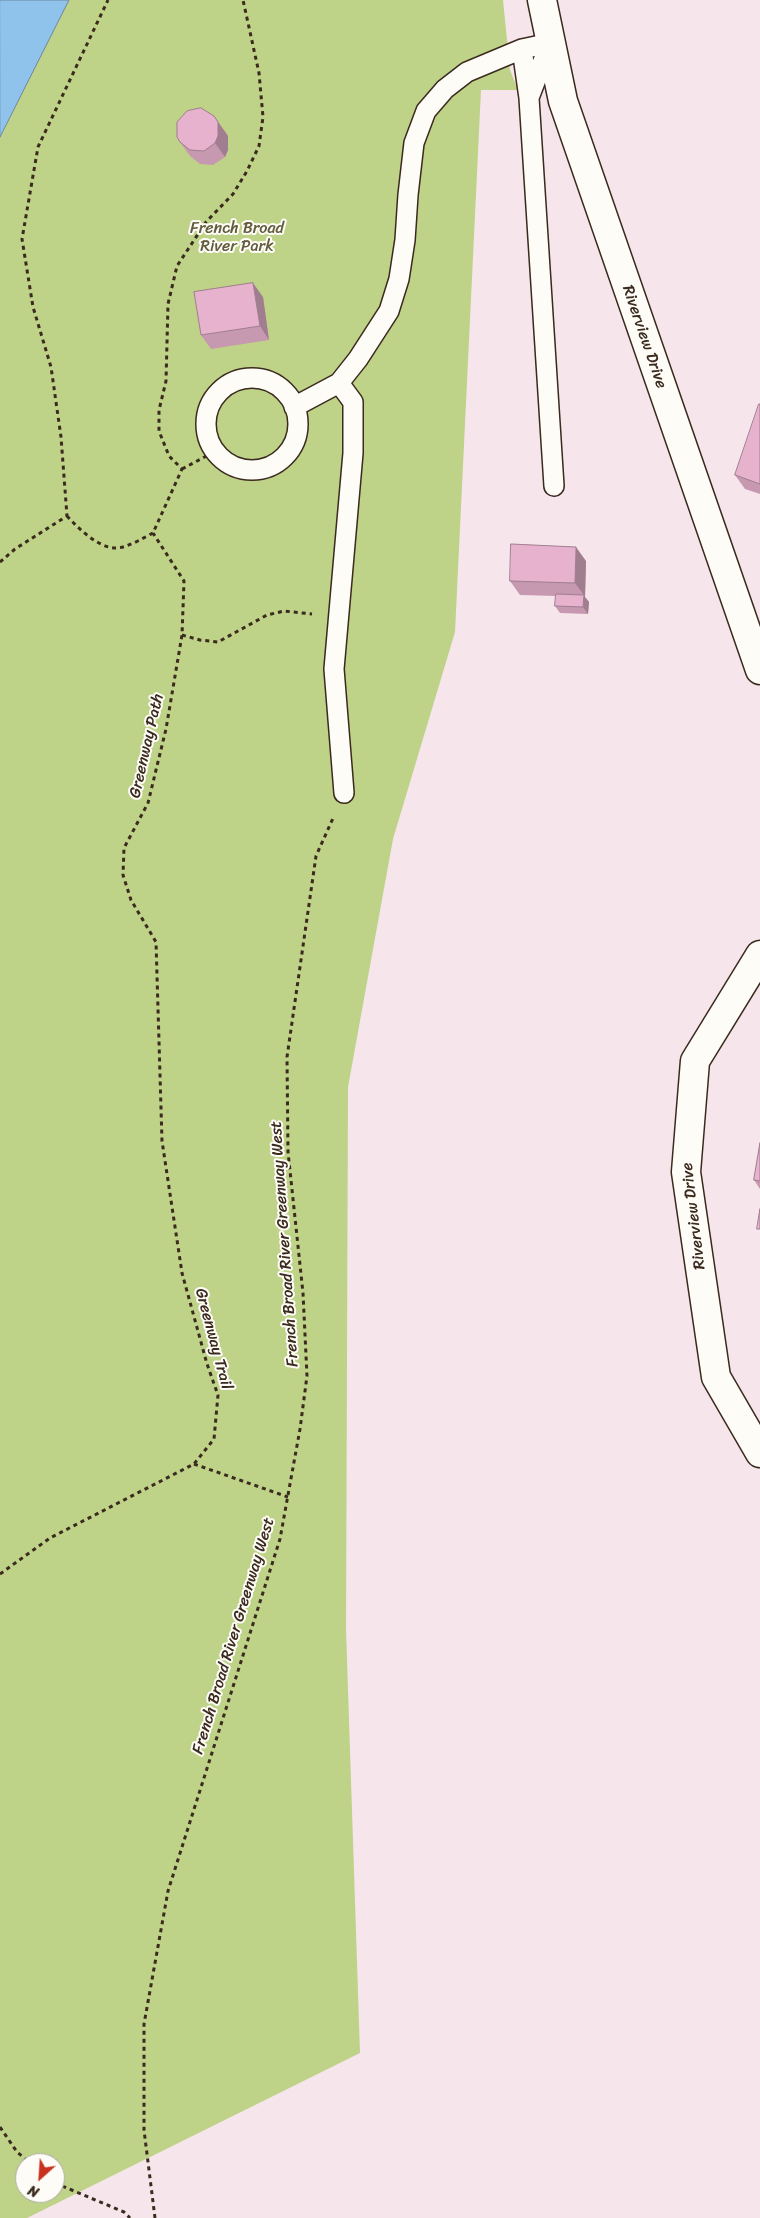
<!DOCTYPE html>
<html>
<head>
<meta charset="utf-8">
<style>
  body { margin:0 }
  #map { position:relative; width:760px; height:2218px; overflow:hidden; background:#f6e6eb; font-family:Sriracha,sans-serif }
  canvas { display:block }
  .north { position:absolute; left:15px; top:2153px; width:50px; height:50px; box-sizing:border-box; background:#fdfcf7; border:1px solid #afa8a0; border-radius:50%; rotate:206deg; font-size:14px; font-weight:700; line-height:20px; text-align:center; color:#3b2a1e }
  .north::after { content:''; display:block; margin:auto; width:18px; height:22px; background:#c8321e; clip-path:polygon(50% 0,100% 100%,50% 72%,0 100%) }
</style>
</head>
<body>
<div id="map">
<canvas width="760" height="2218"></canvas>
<div class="north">N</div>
</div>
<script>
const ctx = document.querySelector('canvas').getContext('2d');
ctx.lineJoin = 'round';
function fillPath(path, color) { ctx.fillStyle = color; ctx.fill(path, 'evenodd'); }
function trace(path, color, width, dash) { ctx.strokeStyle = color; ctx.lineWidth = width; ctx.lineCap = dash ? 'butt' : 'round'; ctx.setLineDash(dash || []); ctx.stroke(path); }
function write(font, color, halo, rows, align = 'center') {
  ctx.font = font + ' Sriracha,sans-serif'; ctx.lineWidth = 4; ctx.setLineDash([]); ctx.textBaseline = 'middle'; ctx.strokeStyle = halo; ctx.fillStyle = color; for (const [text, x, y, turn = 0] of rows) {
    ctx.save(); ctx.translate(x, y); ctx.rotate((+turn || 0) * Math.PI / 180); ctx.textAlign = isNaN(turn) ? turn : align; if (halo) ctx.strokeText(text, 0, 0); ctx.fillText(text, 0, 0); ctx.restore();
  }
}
fillPath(new Path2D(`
  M69,0h434l7,70 8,20h-37l-26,542 -62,207 -45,248 -2,542 14,424 -333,165h-27v-2081zM25,2163h30v30h-30z`), '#bed288');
const water = new Path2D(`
  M0,0h69l-69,137z`);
fillPath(water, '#8fc3ec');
trace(water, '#6d869a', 1);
const service = new Path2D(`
  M522,49l7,49 25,388
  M530,95l20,-52
  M206 424a46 46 0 1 1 92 0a46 46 0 1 1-92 0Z
  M339,383l14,19v51l-19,216 10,124
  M294,407l45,-24 19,-24 31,-48 10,-32 6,-39 3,-45 6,-52 12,-32 19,-22 22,-17 55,-23 28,-6`);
const tertiary = new Path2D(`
  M542,0l21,101 197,569
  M760,955l-65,106 -9,111 30,205 44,76`);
trace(service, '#3b2a1e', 22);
trace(tertiary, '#3b2a1e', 31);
trace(new Path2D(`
  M182,469l32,-17
  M67,516c11,12 31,32 49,32 11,0 27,-10 37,-15l29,-64 -13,-13 -10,-25v-21l7,-29 2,-77 9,-38 29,-44 27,-28 14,-23 12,-25 4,-29 -4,-44 -16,-73
  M0,562l15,-13 52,-33 -6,-79 -10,-70 -18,-60 -11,-68 16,-92 70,-147
  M182,635l18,5 18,2 49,-27 17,-4 28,3
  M194,1464l94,33
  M0,1574l50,-36 144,-74 20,-25 4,-44 -11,-31 -25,-91 -20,-132 -6,-199 -25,-42 -8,-25 1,-27 24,-45 18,-74 16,-94 2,-54 -31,-48
  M0,2127l17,25 13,11
  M55,2183l69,29 6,6
  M155,2218l-11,-88v-106l24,-133 112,-352 20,-110 7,-53 -4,-83 -15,-141 -1,-95 29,-201 18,-40`), '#3b2a1e', 3, [4, 4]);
trace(service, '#fdfcf7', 19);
trace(tertiary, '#fdfcf7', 28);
fillPath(new Path2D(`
  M224,130l4,6v14l-3,7 -12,8 -13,-1 -10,-8 -10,-14z
  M263,297l6,43 -58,9 -10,-14z
  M760,404v90l-15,-5 -10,-14z
  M586,561l-1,36 4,5 -1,12 -28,-1 -5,-7 1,-10 -36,-1 -10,-14z
  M760,1143v46l-6,-9z`), '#c699b1');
fillPath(new Path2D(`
  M214,116l14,20v14l-3,7 -10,-14z
  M253,283l10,14 6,43 -9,-14z
  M576,547l10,14 -1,36 4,5 -1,12 -5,-7 1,-12 -9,-12z`), '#a17d90');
const building = new Path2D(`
  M201,108l13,8 4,6v14l-3,7 -11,8 -14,-1 -10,-8 -3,-5v-15l10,-11z
  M253,283l7,43 -59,9 -7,-43z
  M759,404h1v80l-25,-9z
  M511,544l65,3 -1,36 -65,-2z
  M556,594l28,1 -1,12 -28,-1z
  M760,1143v38l-6,-1z
  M760,1209v20h-3z`);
fillPath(building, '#e6b2ce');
trace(building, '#a17d90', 1);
write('16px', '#625c3e', '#fdfcf7', [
  ["French Broad",237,229],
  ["River Park",237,247]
]);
write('16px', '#3b2a1e', '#fdfcf7', [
  ["Riverview Drive",644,337,71],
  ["Greenway Path",147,746,-77],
  ["Riverview Drive",694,1216,-97],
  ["French Broad River Greenway West",285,1244,-94],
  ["Greenway Trail",213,1339,75],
  ["French Broad River Greenway West",234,1636,-73]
]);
</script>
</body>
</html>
